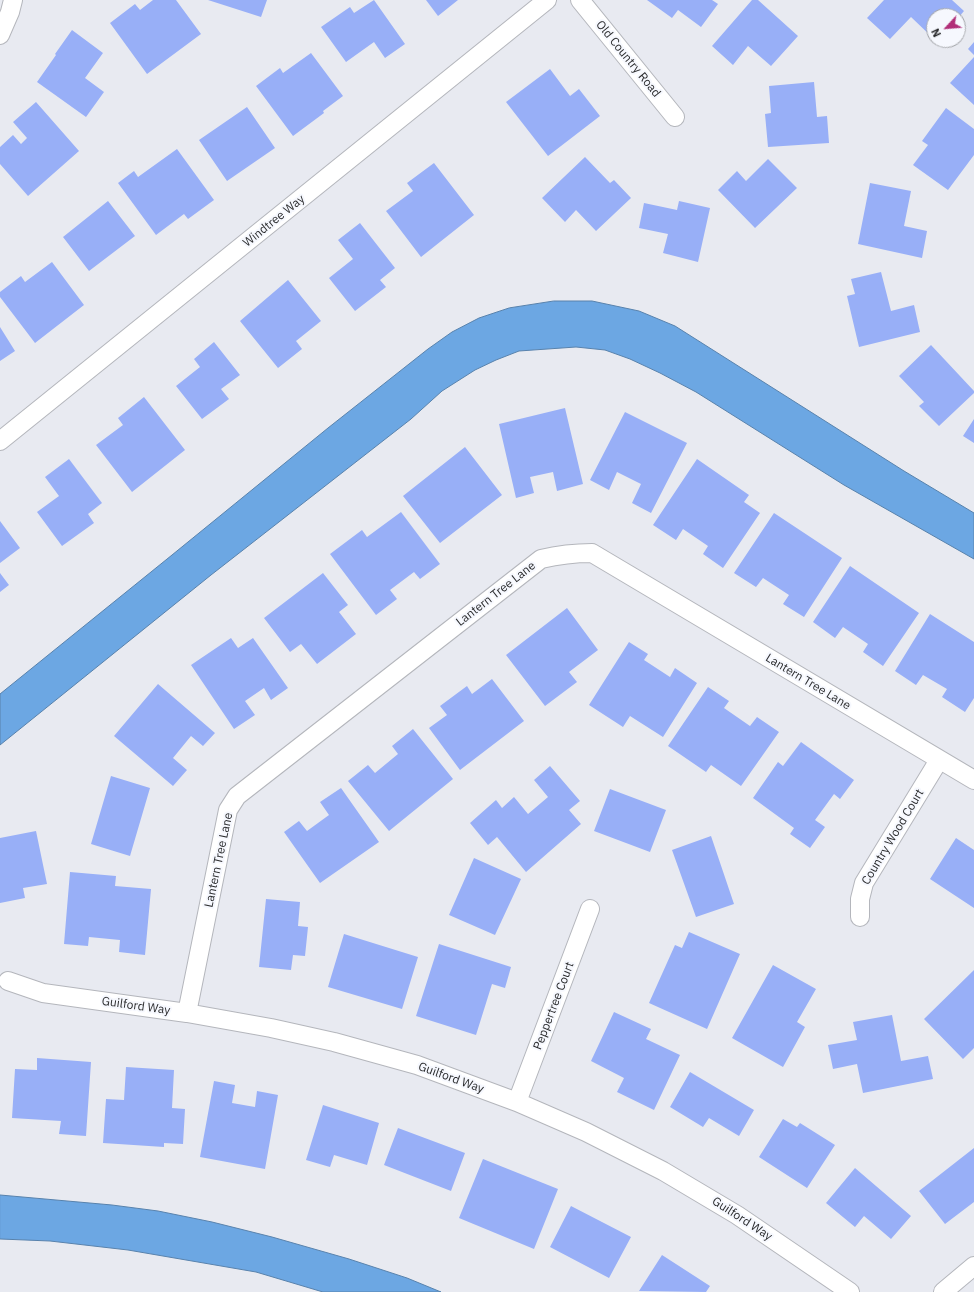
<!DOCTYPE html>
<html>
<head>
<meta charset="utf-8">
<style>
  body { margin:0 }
  #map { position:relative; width:974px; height:1292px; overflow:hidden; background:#e8eaf1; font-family:"IBM Plex Sans",sans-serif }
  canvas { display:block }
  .north { position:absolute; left:926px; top:8px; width:40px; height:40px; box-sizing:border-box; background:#f6f8fe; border:1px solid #a4a6aa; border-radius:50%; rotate:244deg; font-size:11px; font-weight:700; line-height:16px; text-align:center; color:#2a2b2d }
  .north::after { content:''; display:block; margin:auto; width:14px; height:18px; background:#b12e78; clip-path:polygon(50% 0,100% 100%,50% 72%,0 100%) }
</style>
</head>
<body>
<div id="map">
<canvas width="974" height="1292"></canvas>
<div class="north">N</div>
</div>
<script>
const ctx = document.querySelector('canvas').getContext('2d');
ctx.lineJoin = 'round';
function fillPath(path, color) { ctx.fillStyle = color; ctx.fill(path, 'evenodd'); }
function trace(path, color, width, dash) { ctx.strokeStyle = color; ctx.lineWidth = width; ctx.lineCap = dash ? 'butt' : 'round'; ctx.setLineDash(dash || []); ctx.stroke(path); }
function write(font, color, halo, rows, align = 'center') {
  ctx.font = font + ' "IBM Plex Sans",sans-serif'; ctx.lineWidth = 4; ctx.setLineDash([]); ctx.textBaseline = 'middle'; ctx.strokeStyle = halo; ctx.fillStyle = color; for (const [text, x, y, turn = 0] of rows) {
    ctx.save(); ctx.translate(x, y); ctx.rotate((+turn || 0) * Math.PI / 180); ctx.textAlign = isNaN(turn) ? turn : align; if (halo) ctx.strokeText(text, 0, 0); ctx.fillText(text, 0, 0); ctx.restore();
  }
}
const water = new Path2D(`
  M554,301h38l47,10 36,15 229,145 70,42v46l-130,-74 -148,-93 -36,-19 -30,-14 -25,-9 -29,-3 -57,4 -23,9 -21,10 -33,21 -31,28 -200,156 -211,170v-51l172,-139 156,-127 100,-79 24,-17 27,-14 30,-10z
  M0,1195l112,10 46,6 54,11 60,15 77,22 58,19 34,14h-118l-67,-20 -128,-22 -78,-9 -50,-2z`);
fillPath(water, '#6ca7e3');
trace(water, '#5882ac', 1);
fillPath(new Path2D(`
  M153,0h23l25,34 -54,40 -37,-51 25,-19 5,6z
  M208,0h59l-6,17z
  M374,0l31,44 -20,14 -11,-16 -28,20 -25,-35 29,-20 4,6z
  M426,0h32l-20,16z
  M647,0h65l6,4 -17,23 -23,-17 -6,8z
  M752,0h6l40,36 -27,30 -23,-20 -15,19 -21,-19z
  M884,0h68l12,11 -6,7v-2h-24v23l-23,-22 -21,22 -23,-21z
  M72,30l31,23 -18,25 19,14 -18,25 -49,-35 19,-27 -1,-1z
  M974,42v13l-6,-6z
  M311,53l32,43 -20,15 1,2 -31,23 -37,-50 24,-18 3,5z
  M974,57v48l-24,-22z
  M550,69l20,27 9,-7 21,27 -52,40 -42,-54z
  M814,82l3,35 10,-1 2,27 -61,4 -3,-33 6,-1 -2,-27z
  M36,102l43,49 -51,45 -28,-32v-17l13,-12 8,9 6,-6 -14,-16z
  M247,107l28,41 -48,33 -28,-41z
  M946,108l28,21v26l-26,35 -35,-25 15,-20 -6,-4z
  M177,149l37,51 -26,19 -4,-5 -28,21 -38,-52 16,-12 4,6z
  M585,157l25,26 4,-3 17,18 -35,33 -20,-21 -11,12 -23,-24z
  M768,159l29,29 -42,40 -37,-38 19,-19 9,10z
  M434,163l40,52 -53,42 -35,-46 27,-20 -6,-8z
  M870,183l41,8 -7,35 23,5 -5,27 -64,-14z
  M108,201l27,35 -46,35 -26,-34z
  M679,201l31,7 -12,54 -35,-9 5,-19 -29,-6 5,-25 33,7z
  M360,223l35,45 -15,12 6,7 -31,24 -26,-33 24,-19 -15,-19z
  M52,262l32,43 -49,38 -35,-46v-5l21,-16 4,6z
  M881,272l10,39 23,-6 6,27 -61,15 -12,-51 8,-2 -4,-15z
  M288,280l33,41 -25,20 6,8 -24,19 -38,-47z
  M0,327l15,24 -15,10z
  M214,342l26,33 -19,14 8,10 -27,20 -26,-33 24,-19 -6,-8z
  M931,345l43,46v2l-35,33 -20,-20 5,-4 -25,-26z
  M144,397l41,53 -53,42 -36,-47 27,-20 -5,-7z
  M565,408l18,76 -26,7 -4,-19 -23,5 4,16 -18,5 -17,-74z
  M625,412l62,31 -36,70 -19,-10 9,-19 -24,-12 -8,18 -19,-10z
  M974,419v24l-11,-7z
  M465,447l37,48 -62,48 -37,-47z
  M69,459l33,44 -14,11 6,9 -32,23 -25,-34 22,-16 -14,-19z
  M697,459l52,36 -5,7 16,11 -37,55 -20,-14 5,-8 -25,-17 -7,11 -23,-15z
  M401,512l39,52 -20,15 -6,-7 -24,18 7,9 -21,16 -46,-61 32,-24 5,7z
  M774,513l68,45 -38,59 -21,-13 6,-9 -26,-17 -7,9 -22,-14z
  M0,521l20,27 -20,15z
  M850,566l69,47 -36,53 -20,-14 5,-8 -25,-17 -8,11 -22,-16z
  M0,573l9,12 -9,7z
  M323,573l25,32 -9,7 17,22 -39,30 -16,-20 -11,8 -26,-34z
  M567,608l31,42 -29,22 8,10 -32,24 -39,-51z
  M930,614l44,28v56l-9,14 -23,-15 5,-8 -24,-14 -7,10 -21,-14z
  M231,638l7,10 15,-10 35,50 -17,12 -7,-12 -19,13 10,14 -21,14 -43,-64z
  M629,642l19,12 -4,6 26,17 5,-9 22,15 -34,54 -33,-21 -7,11 -34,-22z
  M492,679l32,42 -64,49 -31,-42 18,-13 -7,-9 27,-20 5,8z
  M158,684l57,49 -12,13 -12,-10 -18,22 14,12 -14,16 -59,-50z
  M708,687l21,14 -5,7 26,18 7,-9 22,15 -38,54 -30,-21 -5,7 -38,-26z
  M413,729l40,50 -64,52 -41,-50 20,-16 7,8 23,-19 -6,-8z
  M801,742l53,38 -14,19 -6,-5 -19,26 10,7 -15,21 -20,-14 4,-6 -41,-30 25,-36 5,4z
  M550,766l30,35 -11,9 12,14 -55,48 -29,-35 -9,8 -18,-22 26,-23 6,8 12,-11 14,17 20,-17 -14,-17z
  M111,776l39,12 -20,68 -39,-12z
  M341,788l38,54 -59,41 -36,-51 15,-11 8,10 22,-16 -9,-13z
  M610,789l56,21 -16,42 -56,-21z
  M36,831l11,53 -24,4 2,10 -25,5v-65z
  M711,836l23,68 -38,13 -24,-67z
  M956,838l18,12v58l-44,-29z
  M474,858l47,21 -26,56 -46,-20z
  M70,872l46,4 -1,10 36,3 -6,66 -26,-3 1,-12 -31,-3 -1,9 -24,-2z
  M266,899l34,3 -2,24 10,1 -3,29 -12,-1 -2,15 -32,-3z
  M689,932l51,22 -33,75 -58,-26 26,-58 7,3z
  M344,934l74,23 -16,52 -74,-22z
  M439,944l72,23 -6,21 -13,-4 -16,51 -60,-19z
  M773,965l43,24 -19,33 8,5 -22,40 -51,-29z
  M974,970v78l-11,11 -39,-40z
  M614,1012l37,17 -5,10 34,16 -26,55 -37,-18 7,-14 -33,-17z
  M892,1015l9,46 27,-5 5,23 -70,14 -6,-29 -24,5 -5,-24 29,-5 -4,-18z
  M37,1058l54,4 -5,74 -27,-2 2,-13 -49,-3 3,-49 22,1z
  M126,1067l48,3 -2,38 13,1 -2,35 -19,-1v4l-61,-4 3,-44 18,1z
  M690,1072l64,38 -15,26 -30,-18 -6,9 -33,-20z
  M214,1081l21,4 -3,18 23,4 2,-16 21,4 -13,74 -65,-12z
  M323,1105l56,18 -12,42 -33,-10 -4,12 -24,-7z
  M783,1119l14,8 3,-4 35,22 -28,43 -48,-31z
  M398,1128l67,25 -14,38 -67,-26z
  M974,1148v54l-29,22 -26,-33z
  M483,1159l75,30 -24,60 -75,-31z
  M855,1168l56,48 -20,23 -27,-23 -9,11 -29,-24z
  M571,1206l60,31 -22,41 -59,-31z
  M662,1255l48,31 -4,6 -67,-1z`), '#98aff7');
const minor = new Path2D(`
  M580,0l95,117
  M0,35l10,-23 3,-12
  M0,441l547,-441
  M860,917v-18l4,-16 75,-123
  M8,981l35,12 144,20 84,15 63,14 83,23 100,37 69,30 77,39 74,44 113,77
  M187,1013l41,-203 9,-14 304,-237c17,-4 33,-6 51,-6l382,227
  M517,1102l73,-193
  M943,1292l31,-26`);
trace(minor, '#b4b6bc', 20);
trace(minor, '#fff', 18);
write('12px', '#2a2b2d', '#f6f8fe', [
  ["Old Country Road",628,59,51],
  ["Windtree Way",274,221,-39],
  ["Lantern Tree Lane",496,594,-38],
  ["Lantern Tree Lane",808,682,31],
  ["Country Wood Court",893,837,-59],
  ["Lantern Tree Lane",219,860,-78],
  ["Guilford Way",136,1006,8],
  ["Peppertree Court",554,1006,-69],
  ["Guilford Way",451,1078,20],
  ["Guilford Way",742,1219,33]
]);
</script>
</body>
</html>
